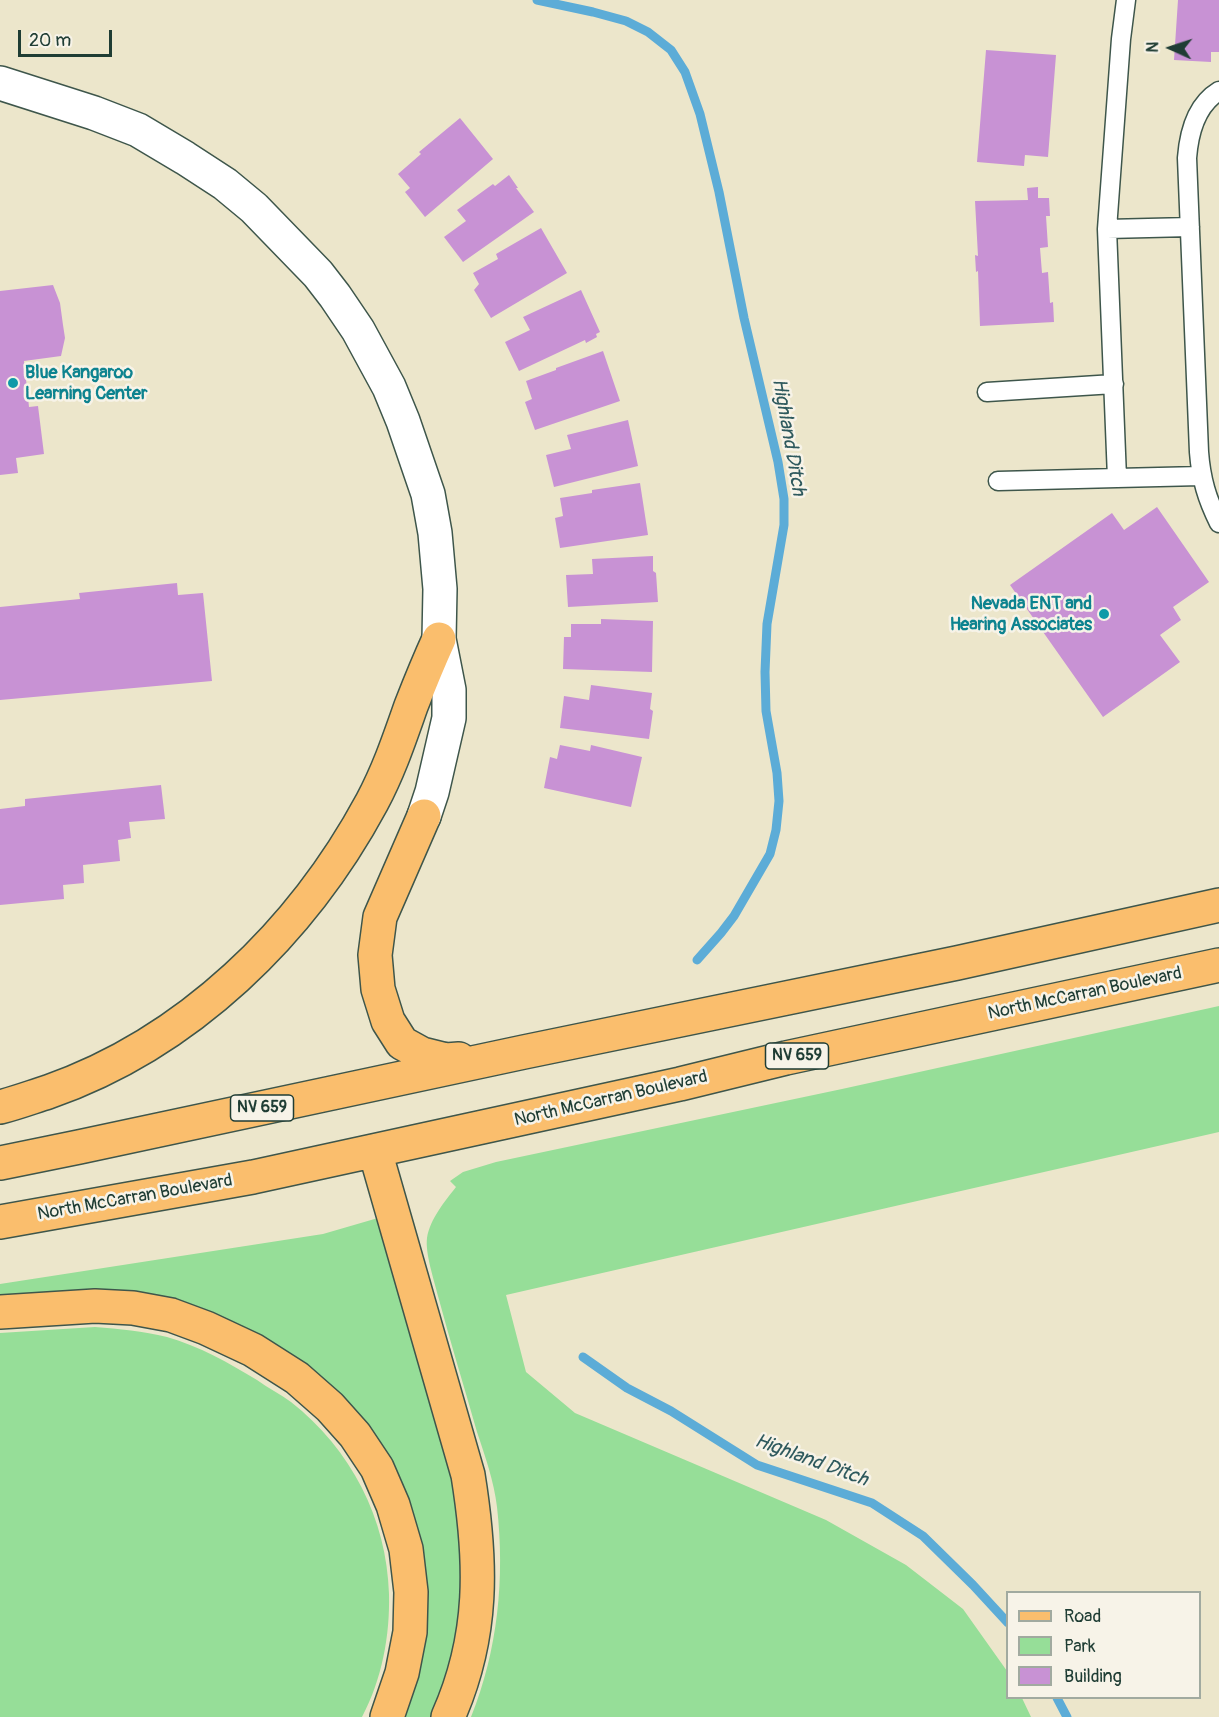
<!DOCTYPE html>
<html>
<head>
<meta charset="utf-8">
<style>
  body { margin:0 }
  #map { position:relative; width:1219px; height:1717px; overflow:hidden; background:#ece6cb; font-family:Pangolin,sans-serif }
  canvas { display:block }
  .legend { position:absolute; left:1006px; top:1591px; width:195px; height:108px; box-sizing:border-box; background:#f7f3e8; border:2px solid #a1aaa0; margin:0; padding:8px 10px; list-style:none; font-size:18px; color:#1f3d34 }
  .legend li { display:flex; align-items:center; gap:12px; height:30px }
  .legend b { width:30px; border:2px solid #a1aaa0 }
  .north { position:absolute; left:1141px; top:18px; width:60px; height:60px; -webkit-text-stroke:4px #f7f3e8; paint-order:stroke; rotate:273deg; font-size:16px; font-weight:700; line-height:24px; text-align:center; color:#1f3d34 }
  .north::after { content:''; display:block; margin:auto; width:21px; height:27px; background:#1f3d34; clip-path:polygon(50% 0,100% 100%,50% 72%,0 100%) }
  .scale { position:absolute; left:18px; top:30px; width:94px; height:27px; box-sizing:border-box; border:3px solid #1f3d34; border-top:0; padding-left:8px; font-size:18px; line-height:21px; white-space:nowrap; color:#1f3d34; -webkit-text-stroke:4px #f7f3e8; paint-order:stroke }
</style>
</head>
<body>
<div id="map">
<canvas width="1219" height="1717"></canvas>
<ul class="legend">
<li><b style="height:8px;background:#fabe6d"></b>Road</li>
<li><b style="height:16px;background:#96de98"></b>Park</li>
<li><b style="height:16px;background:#c892d4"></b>Building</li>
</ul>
<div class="north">N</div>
<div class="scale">20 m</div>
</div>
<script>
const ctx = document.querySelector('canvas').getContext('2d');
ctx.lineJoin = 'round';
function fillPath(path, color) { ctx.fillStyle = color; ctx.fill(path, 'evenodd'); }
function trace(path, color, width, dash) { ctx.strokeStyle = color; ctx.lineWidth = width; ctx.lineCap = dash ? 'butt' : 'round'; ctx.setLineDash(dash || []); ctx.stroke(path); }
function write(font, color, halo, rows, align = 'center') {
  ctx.font = font + ' Pangolin,sans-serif'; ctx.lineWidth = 5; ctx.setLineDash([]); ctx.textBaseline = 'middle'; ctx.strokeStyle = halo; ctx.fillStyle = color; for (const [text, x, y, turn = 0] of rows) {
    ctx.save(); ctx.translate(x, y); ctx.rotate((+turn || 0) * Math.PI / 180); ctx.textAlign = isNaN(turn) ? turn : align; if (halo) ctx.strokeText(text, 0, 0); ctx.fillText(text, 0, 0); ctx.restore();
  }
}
fillPath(new Path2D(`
  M1219,1006v126l-713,163 20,77 49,41 251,107 80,45 57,44 44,62 1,27h14l9,19h-560c27,-67 34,-139 26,-210 -3,-26 -12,-51 -20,-75 -13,-46 -27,-91 -39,-136 -4,-16 -13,-43 -11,-58 3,-19 18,-37 29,-51l-6,-6 13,-9 33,-10 346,-73z
  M378,1218l80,279 5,103 -13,70 -17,47h-31l17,-180 -146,-190 -273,-49v-14l323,-50z
  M95,1327c24,2 48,4 72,10 32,9 62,26 90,43 11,8 23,14 34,22 60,47 96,117 98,192 1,42 -7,85 -27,123h-362v-384z`), '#96de98');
trace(new Path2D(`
  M537,0l56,12 33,9 22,11 23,18 14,22 15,42 19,78 25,126 34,144 6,37v26l-17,99 -2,48 1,39 11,62 2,28 -3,29 -6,24 -36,62 -13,17 -24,27
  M583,1357l44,31 44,23 86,54 115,38 51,33 50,49 35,38
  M1057,1698l10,19`), '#5cacd7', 9);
fillPath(new Path2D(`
  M1178,0h41v52h-8v10l-37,-2z
  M986,50l70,5 -8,102 -23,-2 -1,11 -47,-4z
  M460,118l33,41 -68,58 -20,-25 5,-4 -12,-14 23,-20 -2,-2z
  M509,175l9,13h-2l18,24 -71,50 -19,-25 22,-16 -9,-11 36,-26 2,2z
  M1038,187v11h11l1,18h-4l2,31 -8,1 2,25 6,-1 2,31 3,-1 1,20 -74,4 -2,-55 -2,1 -1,-17 3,1 -3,-55 53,-1 -1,-12z
  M541,228l26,45 -76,45 -17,-28 5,-6 -6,-11 25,-14 -2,-5z
  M53,285l7,18 3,22 2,13 -4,18 -37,5 5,46 9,-1 6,48 -28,4 2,15 -18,2v-184z
  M581,290l19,42 -4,2 1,3 -11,6 -1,-3 -66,31 -14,-29 25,-12 -7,-13z
  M603,351l17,50 -85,29 -10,-28 7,-3 -6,-18 30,-11v-2z
  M628,420l10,46 -84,21 -8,-32 25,-6 -4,-14z
  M640,483l8,52 -88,13 -5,-30 8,-2 -3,-18 32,-5v-3z
  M1157,507l52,75 -36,25 8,13 -21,15 20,27 -77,55 -93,-132 102,-72 12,17z
  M653,556v15l3,2 2,29 -90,5 -2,-32 27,-1 -1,-15z
  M177,583l1,12 25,-2 9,88 -212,19v-93l80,-8 -1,-6z
  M601,619l52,2 -1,51 -89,-3 1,-32h7v-13h30z
  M591,685l61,8 -2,16 3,2 -4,28 -89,-11 4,-32 25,4z
  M560,745l30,6 1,-6 51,12 -11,50 -87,-19 6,-31 7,2z
  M161,785l4,34 -36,3 2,16 -13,2 2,21 -37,4 1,18 -21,2 1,14 -64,6v-96l25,-3v-7z`), '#c892d4');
const service = new Path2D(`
  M1126,0l-5,39 -14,190 83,-2
  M1219,91c-23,14 -30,41 -32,67l12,294c2,27 8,47 20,71
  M1107,229l10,249 84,-2
  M987,392l127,-8
  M998,481l119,-3`);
const tertiary = new Path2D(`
  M0,83l94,30 44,17 47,28 40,26 29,24 64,66 17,22 23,34 31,57 14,34 25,73 7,39 5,56 -1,50 10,51v28l-17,74 -8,24`);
const primary = new Path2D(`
  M424,816l-44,101 -5,38 3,34 10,32 14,22 20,11 24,6 13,-1
  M0,1107c16,-4 32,-10 48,-15 140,-49 254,-160 324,-290 17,-32 27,-62 39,-96 9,-23 18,-45 28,-67
  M375,1151l93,324c14,87 16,161 -20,242
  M0,1163l79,-16 445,-95 433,-89 262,-58
  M0,1222l253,-45 427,-93 106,-26 433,-93
  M0,1312l95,-6 38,2 38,7 35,13 47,22 44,28 33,29 25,28 22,33 16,37 13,44 5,43 -1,40 -8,41 -15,44`);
trace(service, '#3e564b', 21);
trace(tertiary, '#3e564b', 36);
trace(primary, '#3e564b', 36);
trace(service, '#fff', 18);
trace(tertiary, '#fff', 33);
trace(primary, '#fabe6d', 33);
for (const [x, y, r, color] of [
  [13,383,6,"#0f9aa8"],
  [1104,614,6,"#0f9aa8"]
]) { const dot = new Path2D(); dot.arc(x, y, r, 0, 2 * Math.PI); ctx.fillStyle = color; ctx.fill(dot); trace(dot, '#f7f3e8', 2); }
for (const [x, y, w] of [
  [797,1056,63],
  [262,1108,63]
]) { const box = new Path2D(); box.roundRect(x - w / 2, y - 13, w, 26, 4.5); ctx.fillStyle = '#f7f3e8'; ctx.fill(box); trace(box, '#1f3d34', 1.5); }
write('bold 16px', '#1f3d34', null, [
  ["NV 659",797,1056],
  ["NV 659",262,1108]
]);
write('bold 18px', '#0d838f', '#f7f3e8', [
  ["Blue Kangaroo",25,373],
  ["Learning Center",25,394],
  ["Nevada ENT and",1092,604,"right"],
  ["Hearing Associates",1092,625,"right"]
], 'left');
write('18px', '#1f3d34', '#f7f3e8', [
  ["North McCarran Boulevard",1085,994,-12],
  ["North McCarran Boulevard",611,1099,-13],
  ["North McCarran Boulevard",135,1198,-10]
]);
write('italic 20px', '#2e595d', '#f7f3e8', [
  ["Highland Ditch",788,437,80],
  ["Highland Ditch",811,1461,20]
]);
</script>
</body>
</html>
